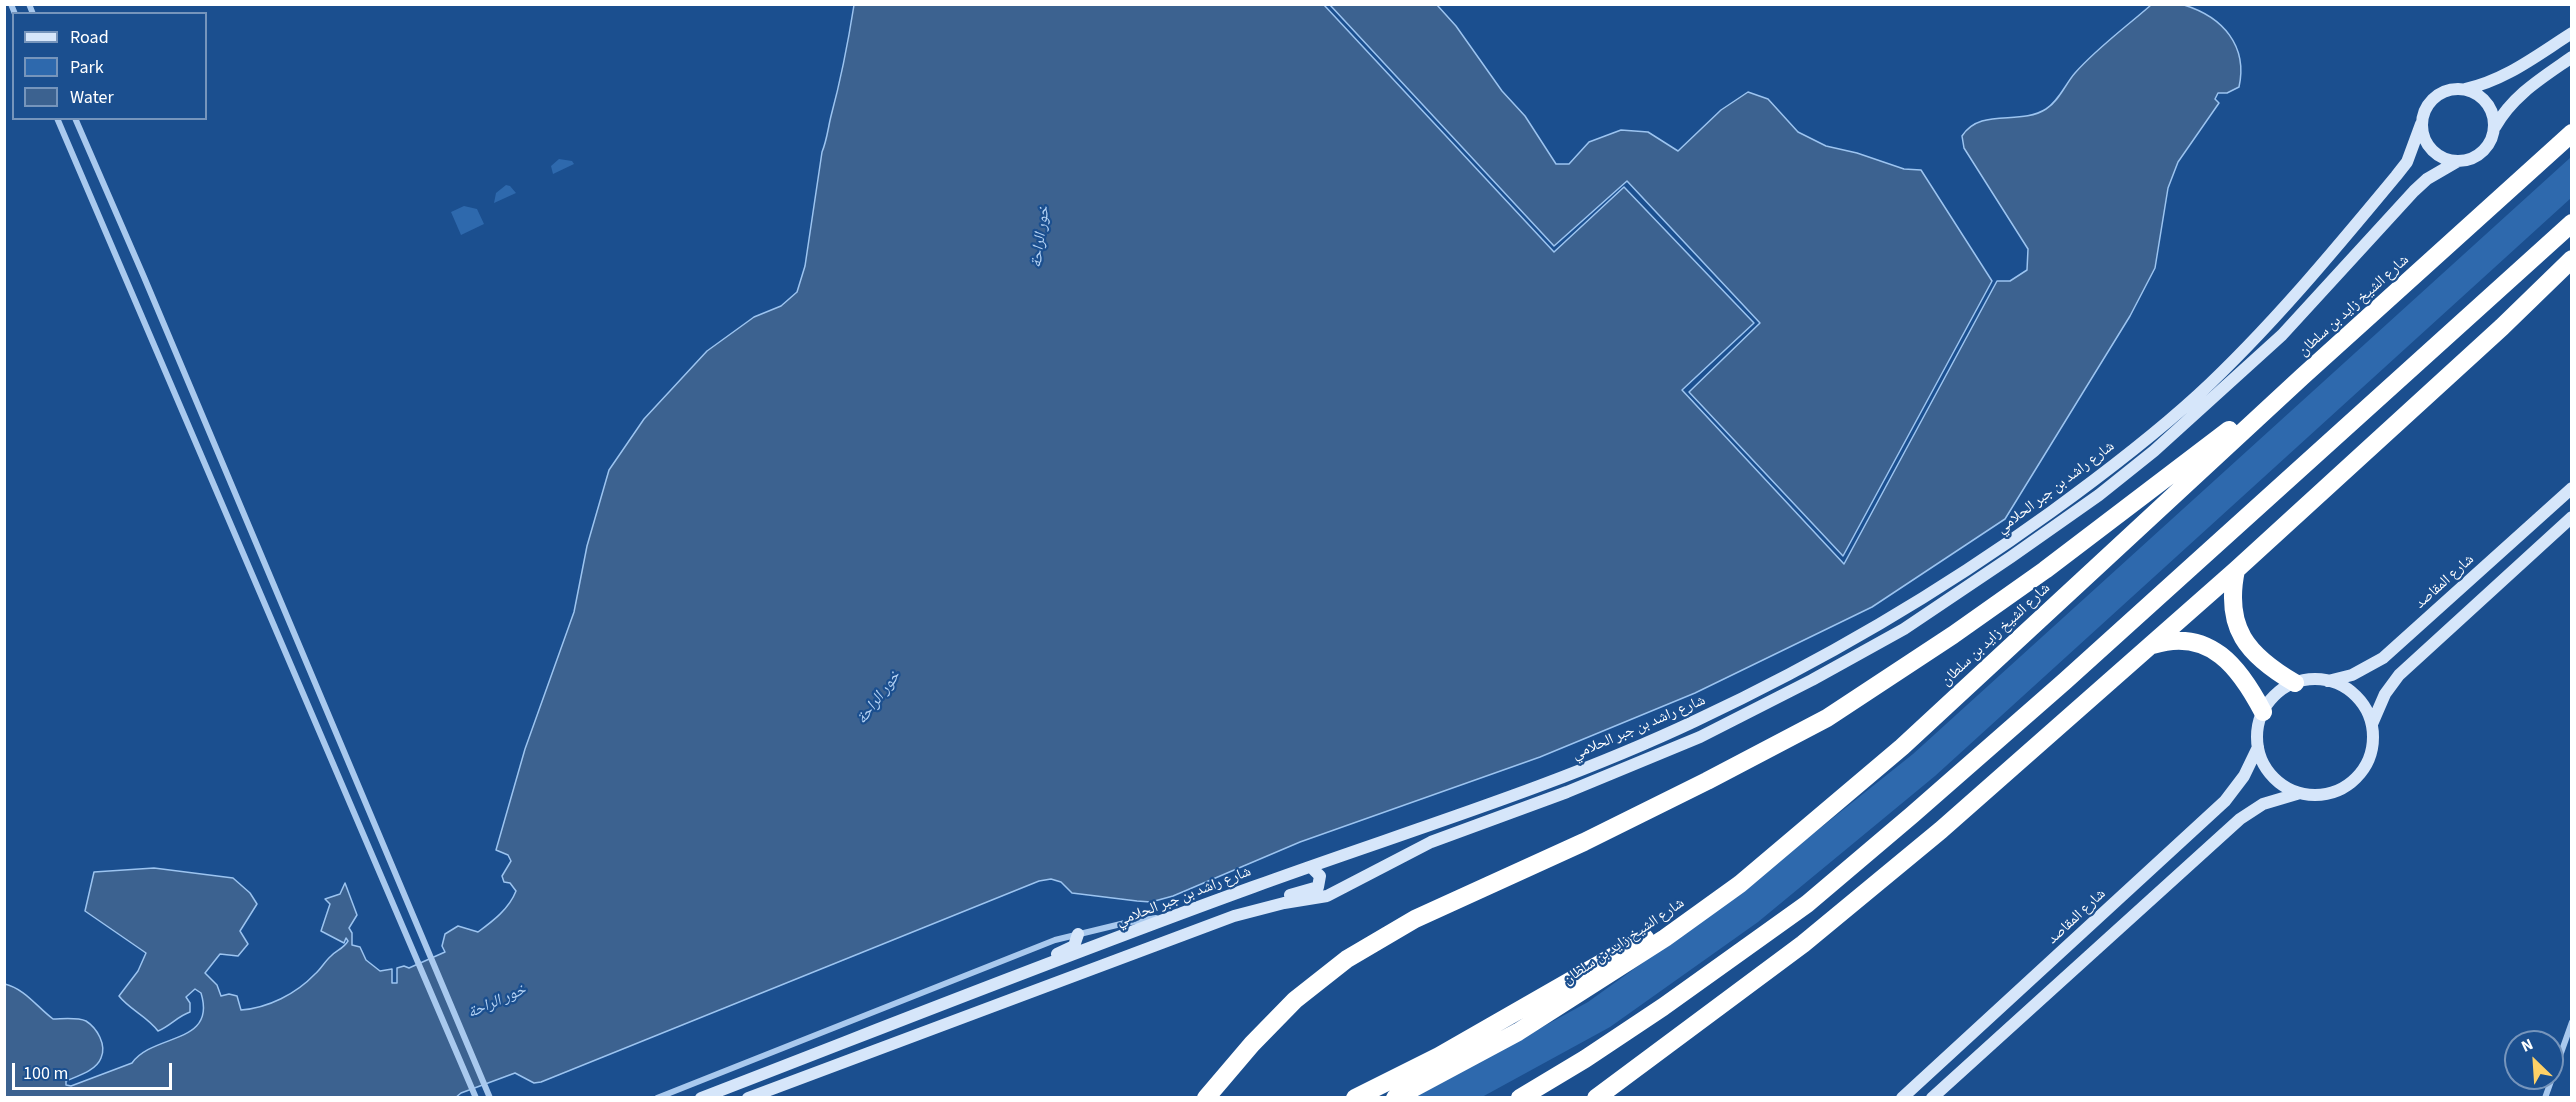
<!DOCTYPE html>
<html>
<head>
<meta charset="utf-8">
<style>
  body { margin:0 }
  #map { position:relative; width:2576px; height:1102px; overflow:hidden; background:#1b4f8f; font-family:"Source Sans 3",sans-serif }
  canvas { display:block }
  .frame { position:absolute; inset:0; border:6px solid #fff; pointer-events:none }
  .legend { position:absolute; left:12px; top:12px; width:195px; height:108px; box-sizing:border-box; background:#1b4f8f; border:2px solid #7695bc; margin:0; padding:8px 10px; list-style:none; font-size:18px; color:#fff }
  .legend li { display:flex; align-items:center; gap:12px; height:30px }
  .legend b { width:30px; border:2px solid #7695bc }
  .north { position:absolute; left:2504px; top:1030px; width:60px; height:60px; box-sizing:border-box; background:#1b4f8f; border:2px solid #7695bc; border-radius:50%; rotate:335deg; font-size:16px; font-weight:700; line-height:24px; text-align:center; color:#fff }
  .north::after { content:''; display:block; margin:auto; width:21px; height:27px; background:#ffd166; clip-path:polygon(50% 0,100% 100%,50% 72%,0 100%) }
  .scale { position:absolute; left:12px; top:1063px; width:160px; height:27px; box-sizing:border-box; border:3px solid #fff; border-top:0; padding-left:8px; font-size:18px; line-height:21px; white-space:nowrap; color:#fff; -webkit-text-stroke:4px #1b4f8f; paint-order:stroke }
</style>
</head>
<body>
<div id="map">
<canvas width="2576" height="1102"></canvas>
<div class="frame"></div>
<ul class="legend">
<li><b style="height:8px;background:#d6e6fa"></b>Road</li>
<li><b style="height:16px;background:#2e69ad"></b>Park</li>
<li><b style="height:16px;background:#3c6290"></b>Water</li>
</ul>
<div class="north">N</div>
<div class="scale">100 m</div>
</div>
<script>
const ctx = document.querySelector('canvas').getContext('2d');
ctx.lineJoin = 'round';
function fillPath(path, color) { ctx.fillStyle = color; ctx.fill(path, 'evenodd'); }
function trace(path, color, width, dash) { ctx.strokeStyle = color; ctx.lineWidth = width; ctx.lineCap = dash ? 'butt' : 'round'; ctx.setLineDash(dash || []); ctx.stroke(path); }
function write(font, color, halo, rows, align = 'center') {
  ctx.font = font + ' "Source Sans 3","Noto Naskh Arabic",sans-serif'; ctx.lineWidth = 4.5; ctx.setLineDash([]); ctx.textBaseline = 'middle'; ctx.strokeStyle = halo; ctx.fillStyle = color; for (const [text, x, y, turn = 0] of rows) {
    ctx.save(); ctx.translate(x, y); ctx.rotate((+turn || 0) * Math.PI / 180); ctx.textAlign = isNaN(turn) ? turn : align; if (halo) ctx.strokeText(text, 0, 0); ctx.fillText(text, 0, 0); ctx.restore();
  }
}
fillPath(new Path2D(`
  M2571,157v41l-636,578 -177,146 -148,105 -128,70 -69,1 175,-96 142,-102 183,-146z
  M559,159l13,2 2,3 -21,10 -2,-8z
  M506,185l4,1 6,7 -22,10 2,-10z
  M464,206l13,3 7,15 -23,11 -10,-23z`), '#2e69ad');
const water = new Path2D(`
  M854,5h470l230,247 70,-65 130,136 -72,67 162,174 153,-283h13l17,-11 1,-21 -64,-101 -2,-12c18,-29 58,-10 84,-27 13,-8 20,-26 29,-36 22,-25 51,-46 76,-68 10,0 24,-3 33,0 39,12 64,41 55,82l-12,6h-9l-3,6 4,4 -41,59 -10,26 -13,80 -25,48 -125,203 -133,88 -177,86 -155,64 -240,85 -127,54 -22,6 -14,-1 -65,-8 -11,-11 -10,-3 -12,2 -498,201 -7,1 -19,-10 -54,20 -6,5h-450v-114c20,5 32,23 48,35 9,0 24,-2 33,2 11,7 21,24 15,37 -5,13 -24,18 -35,23v4l5,1 61,-23c21,-30 85,-18 69,-70l-6,-4 -9,8 4,6v9c-12,4 -20,14 -32,19 -11,-15 -28,-21 -39,-35l19,-25 8,-18 -61,-42 9,-39 60,-4 79,10 17,15 7,11 -17,27 8,13 -10,12 -18,-2 -15,19 12,12 4,11 8,-2 8,2 4,14c27,-2 55,-16 74,-36 6,-5 10,-13 16,-18 6,-6 12,-7 17,-15l-2,-3 -2,5 -23,-12 9,-27 -5,-5 15,-5 5,-11 12,32 -8,13 3,5v12l8,2 6,13 14,11 12,-2v14h5v-15l7,-2 5,2 36,-16 -3,-6 3,-12 13,-8 20,6c15,-11 31,-23 38,-41l-6,-8 -6,-1 -2,-6 9,-15 -3,-6 -12,-5 29,-101 49,-137 13,-66 22,-76 35,-51 63,-68 47,-34 27,-11 16,-14 8,-26 17,-114c5,-12 6,-24 9,-36 10,-37 17,-73 23,-111z
  M1330,5h107l19,21 46,65 23,25 31,48h13l20,-22 32,-12 27,2 30,19 43,-41 27,-18 20,7 30,33 28,14 31,7 47,16 17,1 71,111 -149,275 -154,-164 71,-69 -133,-142 -73,65z`);
fillPath(water, '#3c6290');
trace(water, '#9cc4f0', 1.5);
trace(new Path2D(`
  M11,4l4,10
  M29,4l4,10
  M57,118l419,980
  M75,118l69,159 346,821
  M657,1098l398,-158 70,-17 31,-5
  M2545,1098l27,-76`), '#a9c9ee', 6);
trace(new Path2D(`
  M2422 125a36 36 0 1 1 72 0a36 36 0 1 1-72 0Z
  M2465,89c41,-9 72,-34 107,-56
  M2495,127c18,-32 47,-49 77,-70
  M2257 737a58 58 0 1 1 116 0a58 58 0 1 1-116 0Z
  M2328,681l24,-6 31,-17 189,-170
  M2372,724l13,-30 14,-19 173,-158
  M1290,895l28,-8 2,-11 -9,-9
  M1057,954l17,-8 4,-12
  M701,1098c184,-71 367,-144 552,-211 148,-54 300,-99 442,-166 126,-59 244,-128 356,-209 51,-37 101,-75 147,-117 72,-67 135,-143 198,-219l11,-14 14,-38
  M748,1098l486,-182 50,-13 43,-7 104,-54 136,-50 133,-55 112,-57 92,-51 107,-72 88,-62 55,-44 128,-116 132,-144 13,-12 31,-18
  M1902,1098l323,-297 19,-25 14,-29
  M1932,1098l308,-279 23,-15 37,-11`), '#d6e6fa', 12);
trace(new Path2D(`
  M2236,570c-12,58 11,85 59,113
  M2153,645c57,-18 87,23 110,67
  M1206,1098l46,-54 43,-44 52,-41 68,-40 169,-77 123,-61 120,-63 126,-83 92,-65 184,-140
  M1355,1098l84,-42 206,-118
  M1395,1098l123,-66 147,-94 75,-54 162,-137 401,-371 269,-243
  M1520,1098l65,-39 78,-52 144,-103 105,-89 153,-134 507,-458
  M1596,1098l207,-154 138,-114 295,-260 266,-243 70,-68`), '#fff', 18);
write('15px', '#fff', '#1b4f8f', [
  ["شارع الشيخ زايد بن سلطان",2354,306,-42],
  ["شارع راشد بن جبر الحلامي",2056,488,-37],
  ["شارع المقاصد",2445,582,-42],
  ["شارع الشيخ زايد بن سلطان",1996,635,-43],
  ["شارع راشد بن جبر الحلامي",1639,728,-23],
  ["شارع راشد بن جبر الحلامي",1184,897,-21],
  ["شارع المقاصد",2077,917,-43],
  ["شارع الشيخ زايد بن سلطان",1624,942,-34]
]);
write('italic 16px', '#b5d3f5', '#1b4f8f', [
  ["خور الراحة",1041,237,-82],
  ["خور الراحة",879,698,-53],
  ["خور الراحة",497,1002,-24]
]);
</script>
</body>
</html>
